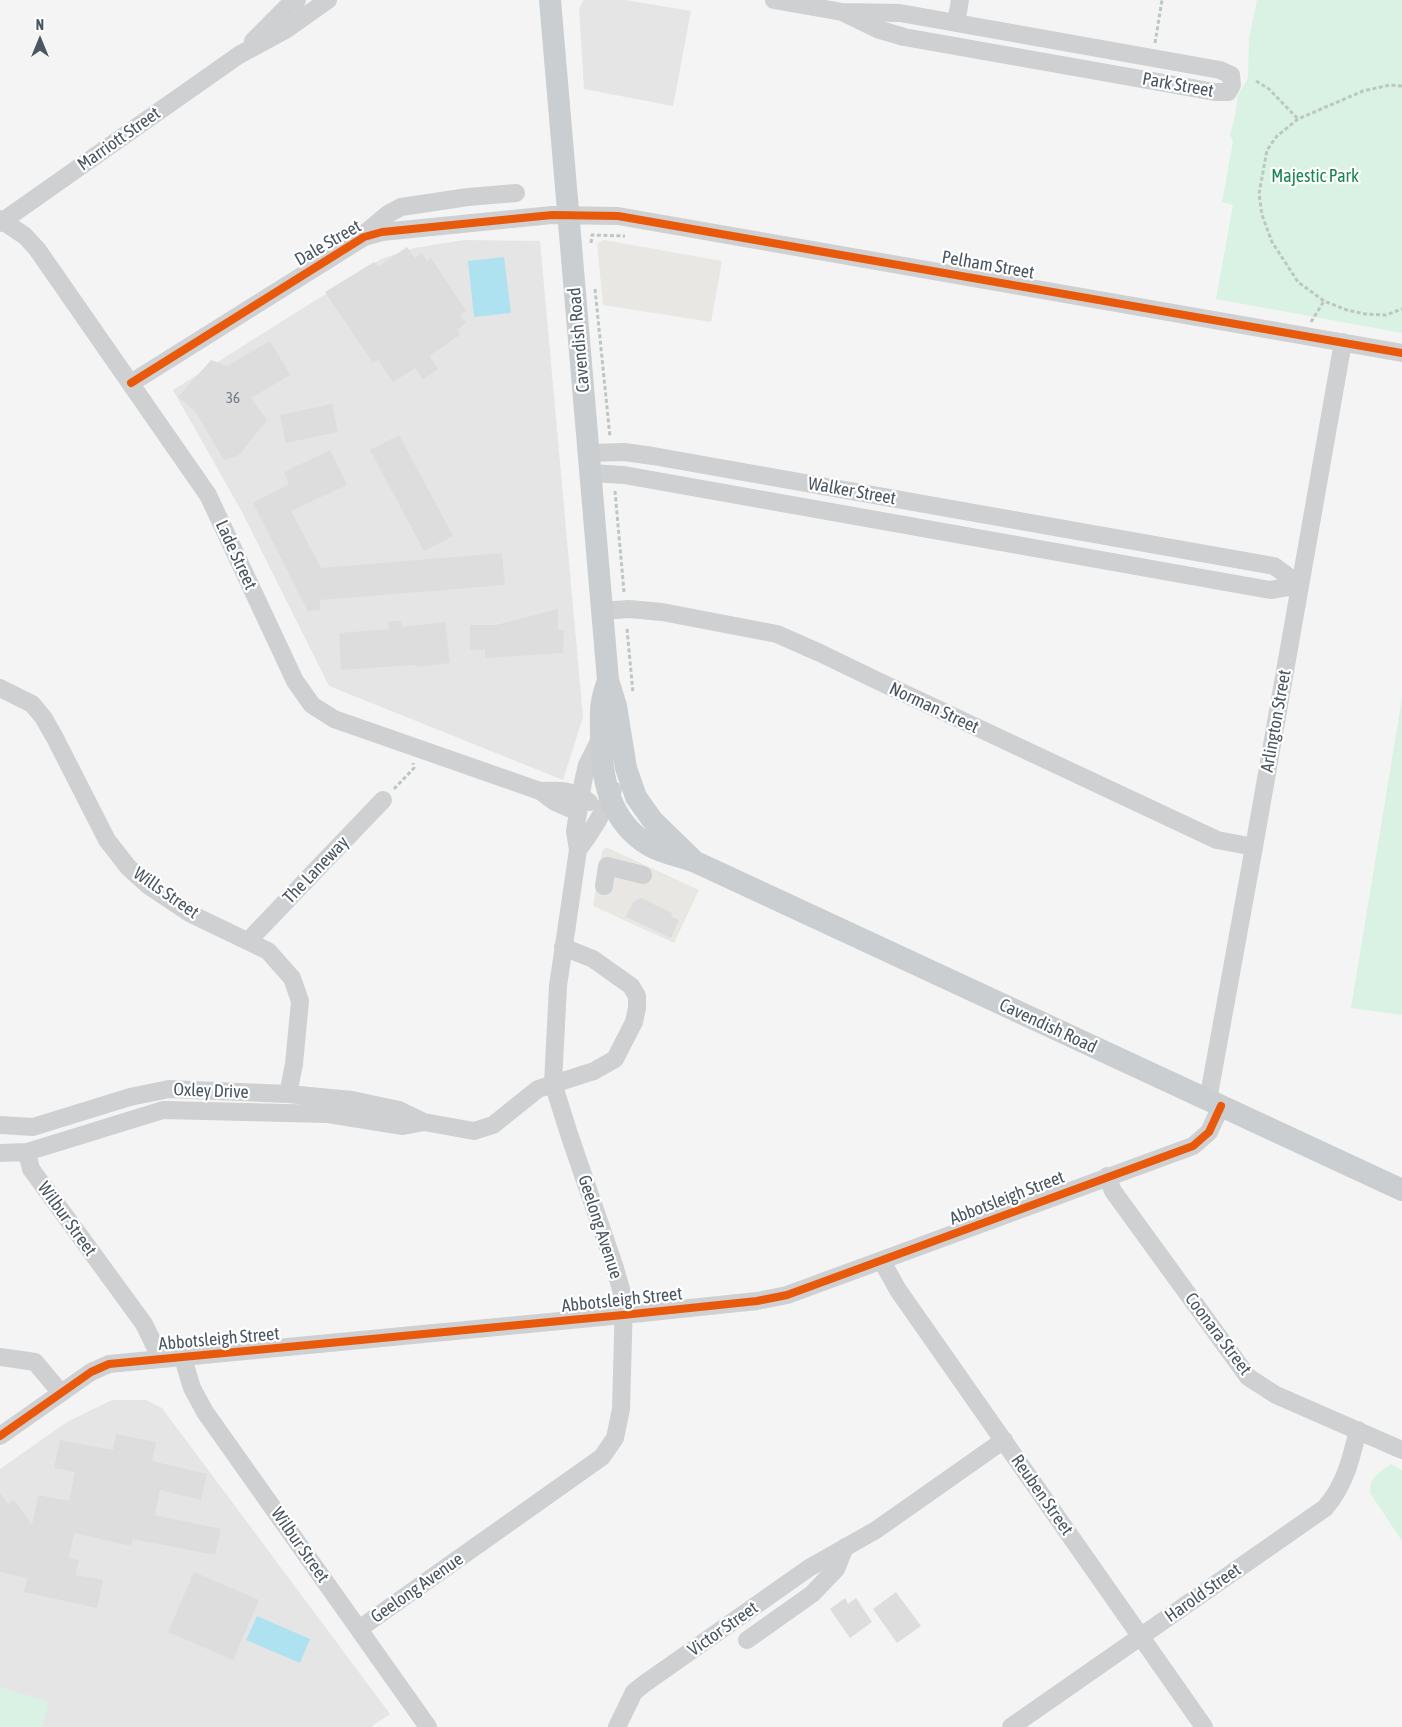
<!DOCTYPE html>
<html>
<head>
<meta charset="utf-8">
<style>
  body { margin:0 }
  #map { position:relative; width:1402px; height:1727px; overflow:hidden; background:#f4f4f4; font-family:"Asap Condensed",sans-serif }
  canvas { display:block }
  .north { position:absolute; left:15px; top:15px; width:50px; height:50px; -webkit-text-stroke:4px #fff; paint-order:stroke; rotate:0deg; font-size:14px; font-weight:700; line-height:20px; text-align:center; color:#4a5661 }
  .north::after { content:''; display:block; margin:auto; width:18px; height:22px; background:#4a5661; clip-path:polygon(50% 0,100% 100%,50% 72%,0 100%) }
</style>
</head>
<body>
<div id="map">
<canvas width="1402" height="1727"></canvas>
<div class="north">N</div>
</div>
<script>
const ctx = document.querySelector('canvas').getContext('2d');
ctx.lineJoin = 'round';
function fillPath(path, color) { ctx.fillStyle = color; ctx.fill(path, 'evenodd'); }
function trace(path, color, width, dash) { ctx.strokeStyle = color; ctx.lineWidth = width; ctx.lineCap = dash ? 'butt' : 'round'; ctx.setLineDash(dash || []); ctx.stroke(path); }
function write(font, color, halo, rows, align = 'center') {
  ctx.font = font + ' "Asap Condensed",sans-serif'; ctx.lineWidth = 4.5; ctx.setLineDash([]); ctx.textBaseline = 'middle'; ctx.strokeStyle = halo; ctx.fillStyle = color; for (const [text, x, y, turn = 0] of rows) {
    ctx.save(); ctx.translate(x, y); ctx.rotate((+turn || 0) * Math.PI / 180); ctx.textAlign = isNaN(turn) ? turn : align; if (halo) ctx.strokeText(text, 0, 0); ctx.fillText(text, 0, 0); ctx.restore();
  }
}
fillPath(new Path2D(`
  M604,240l118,21 -11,61 -108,-17 -6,-62z
  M605,848h3l91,42 -25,53 -81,-37 9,-55z`), '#e8e7e3');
fillPath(new Path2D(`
  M584,0h41l66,11 -18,95 -89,-17 -5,-80 3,-7z
  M464,240l76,1 43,476 -20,63 -234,-94 -87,-174 -69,-122 208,-131 33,-11z
  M112,1400h34l16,8 228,306 -19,13h-371v-258l67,-47z`), '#e6e5e6');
fillPath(new Path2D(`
  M1257,0h145v333l-186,-34 17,-94 -11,-3 11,-60 -3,-7 5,-19 3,-21 10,-17 1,-40z
  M1402,698v317l-51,-7z
  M1391,1464l11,6v71l-32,-48 1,-11 6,-8z
  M0,1687l49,15 -7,25h-42z`), '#d9f2e3');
fillPath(new Path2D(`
  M504,257l7,56 -37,4 -6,-56z
  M257,1616l53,23 -10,24 -54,-23z`), '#aee2f0');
fillPath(new Path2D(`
  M407,247l8,11 7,-5 5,8 4,-3 35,53 -6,4 6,8 -9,7 3,5 -31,21 9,13 -15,10 -8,-11 -22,14 -15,-22 -5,3 -48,-71 49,-30 4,5z
  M270,341l20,34 -39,23 16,22 -29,36 -14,4 -29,-49 -17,-14 33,-37 16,6z
  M332,404l6,28 -52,11 -6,-28z
  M399,435l54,101 -29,15 -54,-101z
  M330,450l17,35 -56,26 30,57 181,-15 3,32 -185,15v10l-12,1 -55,-108 36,-19 -5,-12z
  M558,609v21h6l-1,23 -78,5v-8h-15v-25h26z
  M388,621h13l1,6 43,-5 5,41 -34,4v-2l-75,5 -2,-37 50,-4z
  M641,898l31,15 -1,3 8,4 -8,18 -45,-21 7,-15z
  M116,1434l40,8 -4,19 55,13 -6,26 -41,-10 -5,25 66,14 -6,26 -82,-16 -2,7 -57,-13 -5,25 10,2 -3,15 27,5 -6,28 -73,-16 3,-14 -27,-6v-79l8,11 6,-4 18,25 6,-30 31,6 6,-29 -21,-4 6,-28 53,10z
  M194,1572l65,28 -26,60 -65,-28z
  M896,1592l25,34 -24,17 -24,-34z
  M845,1598l3,6 8,-6 16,24 -22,16 -20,-29z`), '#ddddde');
trace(new Path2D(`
  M1155,43l7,-43
  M1256,81l13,8 29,30
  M1402,86l-12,-1 -27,6 -65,28 -21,17 -10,14 -8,44 3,21 10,27 26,40 26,19 23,9 18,4 21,1 16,-6
  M591,243l1,-8 33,1
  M595,289l15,148
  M1311,322l13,-21
  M615,491l9,101
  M627,629l6,64
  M394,789l20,-21 -1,-5`), '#bcc7c4', 3, [4, 2.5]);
trace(new Path2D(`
  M774,0l68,12 58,1 320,57 11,5 1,10 -4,7h-13l-311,-55 -27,-8 -35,-17
  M956,23l4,-23
  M253,41l35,-35 9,-6
  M0,219l25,17 12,13 171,246 87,186 17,24 22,14 206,72 15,11 23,10
  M0,223l239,-168 48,-26 41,-29
  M363,235l25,-21 13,-7 67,-10 48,-4
  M131,383l233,-146 18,-5 170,-17 66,1 784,137
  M589,453l35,-1 29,4 621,110 26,19
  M590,473l34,2 646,115 30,-5
  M602,611l27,-2 33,3 115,22 43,19 58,28 339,159 37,7
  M0,688l32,16 11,13 12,21 52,102 21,27 21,19 42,28 77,37 24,27 8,23 -6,63 -6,30
  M540,791c19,-1 34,-1 49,11
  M578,850c14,-18 26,-39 35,-60
  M604,886l3,-20 36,9
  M249,940l134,-140
  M1208,1100l46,-253 89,-505
  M0,1125l33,2 97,-30 39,-8 119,5 64,6 47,10 25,12 50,9 19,-6 45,-36 56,-18 21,-12 19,-37 3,-14v-12l-6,-10 -38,-27 -30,-12
  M27,1152l4,17 113,155 17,35
  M0,1153l27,-1 136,-42 165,4 75,12 21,-4
  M1107,1176l6,15 135,186 28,18 126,55
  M882,1261l16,29 306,437
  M0,1357l35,5 26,31
  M183,1358l9,30 13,24 223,315
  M0,1436l91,-64 18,-8 514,-49 134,-14 30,-6 406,-149 16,-14 12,-26
  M359,1629l243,-172 13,-19 6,-29 3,-109 -9,-32 -46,-134 -16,-51 5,-97 20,-136 -3,-19 8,-49 4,-17 14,-28
  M747,1640l65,-46 24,-25 9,-22
  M617,1727l17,-35 10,-8 165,-116 67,-38 128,-90
  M1011,1727l314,-219c20,-23 26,-49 33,-78`), '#ced0d2', 18);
trace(new Path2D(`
  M550,0l58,680 8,26 10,62 10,29 17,24 39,38
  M608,680c-2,7 -5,14 -6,22 -2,10 -1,21 -1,30 0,45 7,89 49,114 16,9 33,10 50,18l702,326`), '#caced1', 22);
trace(new Path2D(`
  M131,383l233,-146 18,-5 170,-17 66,1 784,137
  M0,1436l91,-64 18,-8 514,-49 134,-14 30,-6 406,-149 16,-14 12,-26`), '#e8590c', 8);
write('15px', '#707881', null, [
  ["36",233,398]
]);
write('18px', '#4a5661', '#fff', [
  ["Park Street",1178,85,10],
  ["Marriott Street",119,139,-35],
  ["Dale Street",328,243,-30],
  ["Pelham Street",988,265,10],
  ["Cavendish Road",579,340,-95],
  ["Walker Street",852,491,10],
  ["Lade Street",236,555,65],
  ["Norman Street",934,708,25],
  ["Arlington Street",1276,721,-80],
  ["The Laneway",316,870,-46],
  ["Wills Street",166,893,35],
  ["Cavendish Road",1048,1026,25],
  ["Oxley Drive",211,1091,2],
  ["Abbotsleigh Street",1007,1198,-21],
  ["Wilbur Street",67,1219,54],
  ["Geelong Avenue",600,1227,72],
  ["Abbotsleigh Street",622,1300,-6],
  ["Coonara Street",1218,1334,53],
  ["Abbotsleigh Street",219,1339,-5],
  ["Reuben Street",1042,1495,55],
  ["Wilbur Street",300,1545,55],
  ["Geelong Avenue",417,1588,-35],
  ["Harold Street",1203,1593,-35],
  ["Victor Street",723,1629,-35]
]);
write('18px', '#17864f', '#fff', [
  ["Majestic Park",1315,176]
]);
</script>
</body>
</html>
